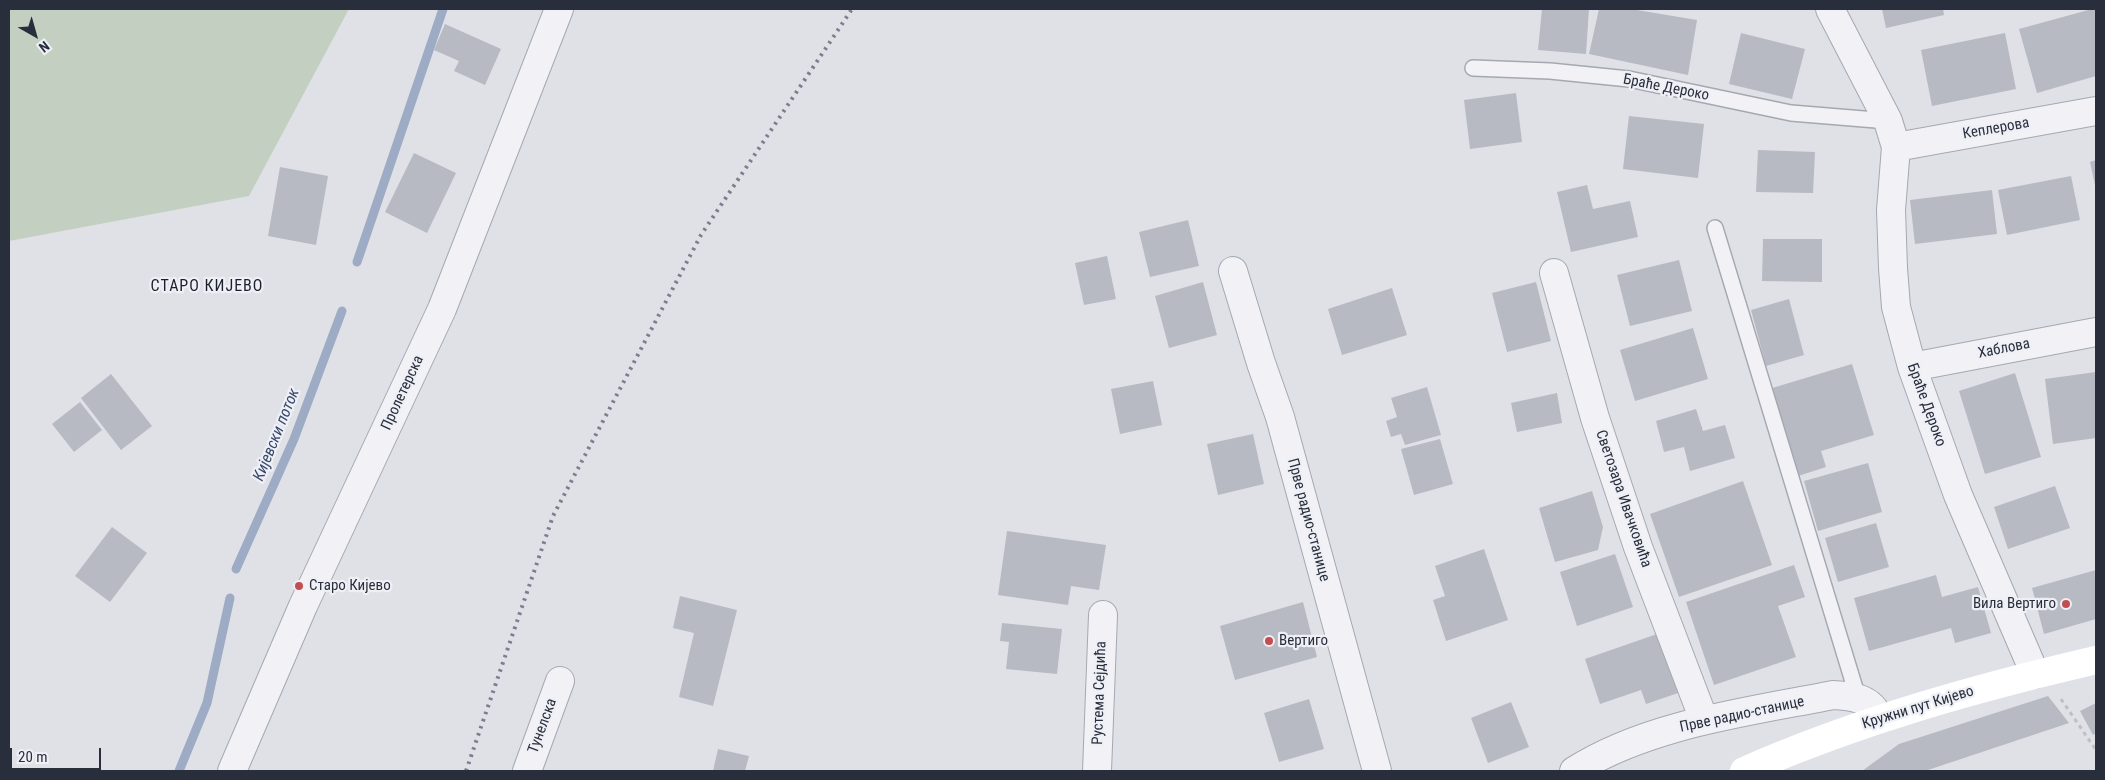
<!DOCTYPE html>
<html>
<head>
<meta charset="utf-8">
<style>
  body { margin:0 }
  #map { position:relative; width:2105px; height:780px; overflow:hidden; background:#dfe1e7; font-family:"Roboto Condensed",sans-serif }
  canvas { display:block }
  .frame { position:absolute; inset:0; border:10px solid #292e3d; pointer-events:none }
  .north { position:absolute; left:10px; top:10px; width:50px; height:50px; -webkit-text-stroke:4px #eef0f5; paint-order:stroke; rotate:142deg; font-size:14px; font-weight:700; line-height:20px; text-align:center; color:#292e3d }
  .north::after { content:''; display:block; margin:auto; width:18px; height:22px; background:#292e3d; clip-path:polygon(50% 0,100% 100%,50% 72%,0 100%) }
  .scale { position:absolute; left:10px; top:748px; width:91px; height:22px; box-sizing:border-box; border:2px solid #292e3d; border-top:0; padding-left:6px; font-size:15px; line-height:18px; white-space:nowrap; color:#292e3d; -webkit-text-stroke:4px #eef0f5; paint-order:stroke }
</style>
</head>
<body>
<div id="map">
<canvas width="2105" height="780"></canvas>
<div class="frame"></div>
<div class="north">N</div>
<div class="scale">20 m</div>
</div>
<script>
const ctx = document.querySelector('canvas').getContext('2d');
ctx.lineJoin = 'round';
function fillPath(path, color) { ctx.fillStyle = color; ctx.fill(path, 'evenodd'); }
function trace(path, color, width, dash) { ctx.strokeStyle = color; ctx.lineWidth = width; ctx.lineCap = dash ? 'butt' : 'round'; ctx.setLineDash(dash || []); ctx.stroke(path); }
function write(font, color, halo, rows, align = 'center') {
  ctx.font = font + ' "Roboto Condensed",sans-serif'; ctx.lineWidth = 4.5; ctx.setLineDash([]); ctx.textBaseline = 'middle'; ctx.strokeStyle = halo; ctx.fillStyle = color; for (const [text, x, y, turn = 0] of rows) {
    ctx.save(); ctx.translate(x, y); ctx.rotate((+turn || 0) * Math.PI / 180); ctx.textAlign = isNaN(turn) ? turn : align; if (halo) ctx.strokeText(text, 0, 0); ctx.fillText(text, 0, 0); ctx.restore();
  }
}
fillPath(new Path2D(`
  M9,9h340l-100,187 -240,45z`), '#c3d0c1');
trace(new Path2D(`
  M357,262l86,-253
  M236,569l58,-130 48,-128
  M179,771l28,-68 23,-105`), '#9dabc4', 9);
fillPath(new Path2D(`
  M1542,9h47l-3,45 -48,-4z
  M1599,9h32l66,11 -9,55 -99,-21z
  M1882,9h61l1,6 -58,13z
  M2092,9h4v67l-59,17 -18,-64z
  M445,24l56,25 -16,36 -31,-14 5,-10 -25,-11z
  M1741,33l64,16 -13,50 -63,-15z
  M2005,33l11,56 -84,17 -11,-56z
  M1516,93l6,49 -52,7 -6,-49z
  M1629,116l75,8 -6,54 -75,-9z
  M1758,150l57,2 -2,41 -57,-1z
  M414,153l42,20 -29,60 -42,-21z
  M2096,160v25h-1l-5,-23z
  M280,167l48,9 -12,69 -48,-9z
  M2071,176l9,44 -73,15 -9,-45z
  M1587,185l6,24 37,-8 8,36 -67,15 -14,-60z
  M1992,190l5,44 -82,10 -5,-44z
  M1188,220l11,46 -49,11 -11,-45z
  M1763,239h59v43l-60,-1z
  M1107,256l9,43 -32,6 -9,-42z
  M1679,260l13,51 -62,15 -13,-51z
  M1203,282l14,53 -48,13 -14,-52z
  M1536,282l15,59 -44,11 -15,-59z
  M1392,288l15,47 -65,20 -14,-46z
  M1789,299l15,56 -38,11 -15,-56z
  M1693,328l15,51 -73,22 -15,-51z
  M1852,364l22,71 -53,16 5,16 -31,10 -26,-88z
  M2096,372v66l-43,6 -8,-65z
  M2015,373l26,84 -56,17 -26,-83z
  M111,374l41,52 -31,24 -40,-52z
  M1153,381l9,44 -42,9 -9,-45z
  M1427,387l14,48 -36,10 -4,-11 -10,3 -5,-16 11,-4 -6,-19z
  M1557,393l5,30 -45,9 -6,-29z
  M80,402l22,28 -28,22 -22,-28z
  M1696,409l7,22 22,-6 10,33 -45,13 -6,-24 -20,5 -8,-31z
  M1253,434l11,50 -46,11 -11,-51z
  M1440,439l13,45 -39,11 -13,-46z
  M1868,463l14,49 -64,19 -14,-50z
  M1743,481l29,84 -93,32 -29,-83z
  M2055,486l15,42 -62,21 -14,-42z
  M1592,491l11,36 -5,23 -43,12 -16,-54z
  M1876,523l13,44 -51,15 -13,-44z
  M112,527l35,26 -37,49 -35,-26z
  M1007,531l99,14 -7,45 -28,-4 -3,19 -70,-10z
  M1484,549l24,71 -62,21 -13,-41 12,-4 -10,-30z
  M1615,554l18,53 -56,19 -17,-54z
  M1794,565l11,32 -27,9 18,51 -82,28 -28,-83z
  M2096,570v49l-52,15 -12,-46z
  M1936,575l6,22 36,-10 13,46 -36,10 -4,-15 -82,23 -15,-53z
  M680,596l57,14 -24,96 -34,-9 15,-64 -21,-5z
  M1303,602l14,55 -82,23 -15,-54z
  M1002,623l60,6 -5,45 -51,-5 3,-27 -9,-1z
  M1660,633l21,59 -35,12 -5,-14 -41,14 -15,-45z
  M2048,696l21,27 -144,48h-63l37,-27z
  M1309,699l15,50 -45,13 -15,-49z
  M1511,702l18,45 -41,16 -17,-45z
  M2096,703v30l-3,2 -13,-24z
  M718,749l31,7 -4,15h-32z`), '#b7bac3');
const service = new Path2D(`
  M1473,68l77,3 79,8 162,34 97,8
  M1715,228l143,470`);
const minor = new Path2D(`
  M1830,9l58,112 8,26 -5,63 2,58 3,39 16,60 46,128 77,179
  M1896,147l200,-36
  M1233,271l28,92 19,54 97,354
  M1554,273l41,145 43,129 66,173
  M1912,367l184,-35
  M232,771l71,-165 139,-297 117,-300
  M527,771l33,-90
  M1097,771l6,-156
  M1574,771c74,-47 174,-59 259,-76 20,1 38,3 46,23`);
trace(service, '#a5a8b1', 18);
trace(minor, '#a5a8b1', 30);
trace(new Path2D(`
  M2061,699l35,51`), '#bebfc6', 3, [4, 4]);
trace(service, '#f2f2f6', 15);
trace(minor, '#f2f2f6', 28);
trace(new Path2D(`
  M1744,771c114,-50 232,-83 352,-111`), '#fff', 28);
trace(new Path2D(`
  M466,771l87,-255 148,-281 151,-226`), '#7a7f8f', 4, [2.5, 5]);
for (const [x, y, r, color] of [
  [299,586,5,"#c34e51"],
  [2066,604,5,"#c34e51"],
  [1269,641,5,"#c34e51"]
]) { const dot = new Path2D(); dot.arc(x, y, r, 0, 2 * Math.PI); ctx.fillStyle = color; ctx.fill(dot); trace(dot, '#eef0f5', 2); }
write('15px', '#292e3d', '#eef0f5', [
  ["Браће Дероко",1666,88,11],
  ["Кеплерова",1996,129,-10],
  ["Хаблова",2004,349,-11],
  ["Пролетерска",403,393,-65],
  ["Браће Дероко",1926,405,70],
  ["Светозара Ивачковића",1623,499,71],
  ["Прве радио-станице",1308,520,75],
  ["Рустема Сејдића",1100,693,-88],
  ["Кружни пут Кијево",1918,708,-17],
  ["Прве радио-станице",1742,715,-12],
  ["Тунелска",543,726,-70]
]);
write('15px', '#292e3d', '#eef0f5', [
  ["Старо Кијево",309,586],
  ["Вила Вертиго",2056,604,"right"],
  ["Вертиго",1279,641]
], 'left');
ctx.letterSpacing = '1px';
write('16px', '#1c1f2e', '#eef0f5', [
  ["СТАРО КИЈЕВО",207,287]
]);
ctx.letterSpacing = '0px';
write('italic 16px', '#37486d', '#eef0f5', [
  ["Кијевски поток",277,435,-68]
]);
</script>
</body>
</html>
